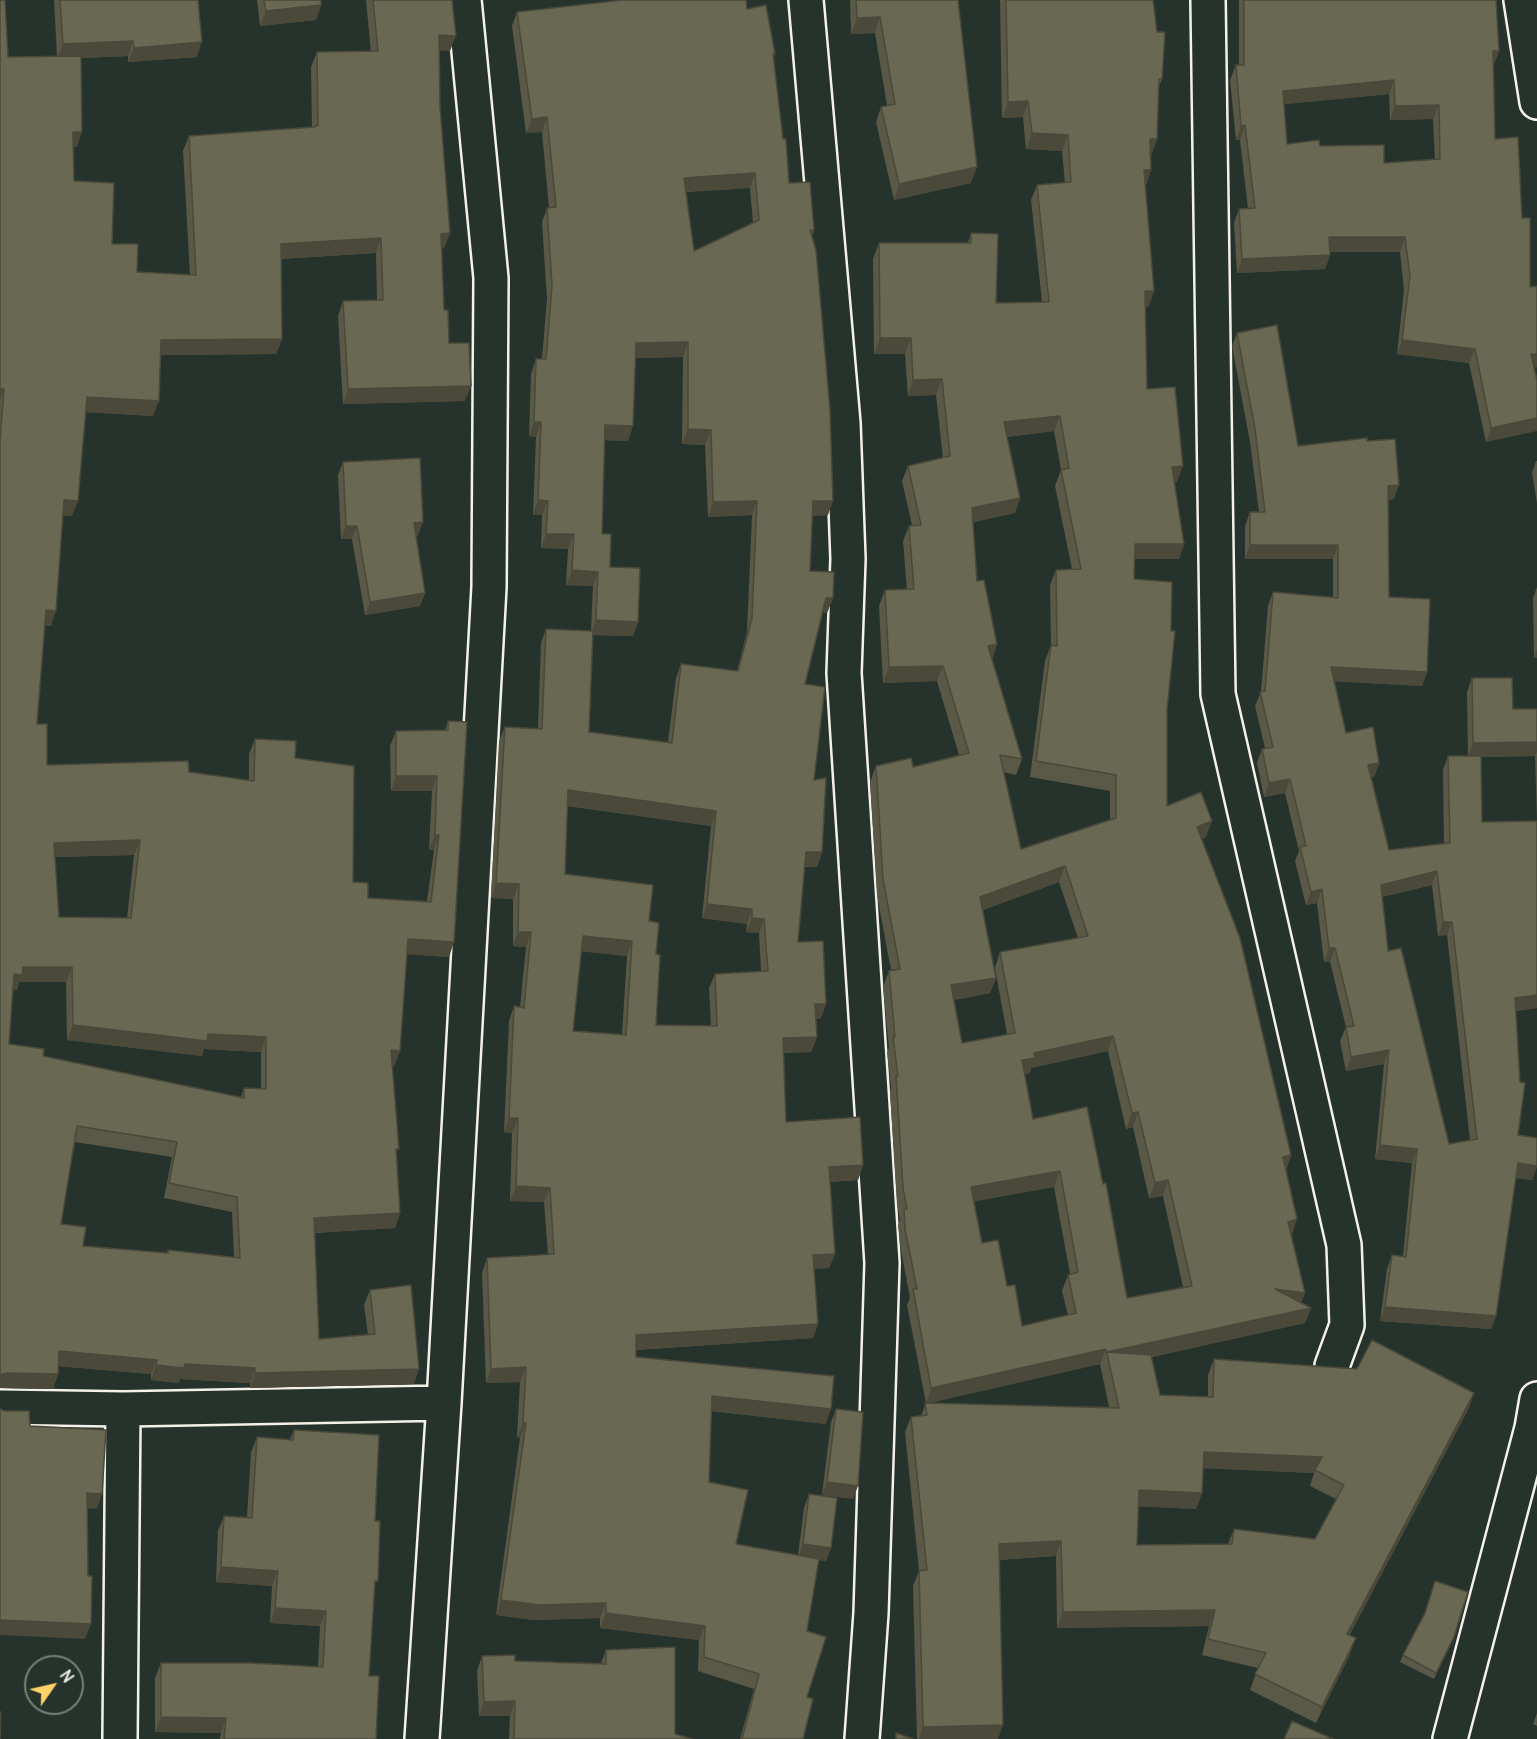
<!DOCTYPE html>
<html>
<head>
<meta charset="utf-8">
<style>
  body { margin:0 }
  #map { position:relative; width:1537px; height:1739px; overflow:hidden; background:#26332d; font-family:Delius,sans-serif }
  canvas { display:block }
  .north { position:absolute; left:24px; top:1655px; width:60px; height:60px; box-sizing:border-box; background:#26332d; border:2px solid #787f78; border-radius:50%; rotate:56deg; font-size:16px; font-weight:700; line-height:24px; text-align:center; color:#f4f1e8 }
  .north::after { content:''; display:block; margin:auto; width:21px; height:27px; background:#ffd166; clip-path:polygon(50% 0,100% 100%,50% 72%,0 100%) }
</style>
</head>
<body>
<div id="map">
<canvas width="1537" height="1739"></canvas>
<div class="north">N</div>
</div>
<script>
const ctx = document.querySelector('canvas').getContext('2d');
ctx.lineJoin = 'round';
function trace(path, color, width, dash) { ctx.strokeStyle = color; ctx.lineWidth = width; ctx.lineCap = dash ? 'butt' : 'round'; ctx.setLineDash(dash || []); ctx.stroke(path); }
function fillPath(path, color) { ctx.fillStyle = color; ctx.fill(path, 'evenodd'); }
const minor = new Path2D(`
  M806,0l37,423 5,136 -4,114 38,590 -11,350 -9,126
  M1208,0l10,694 126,551 3,80 -15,41
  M1521,0l16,102
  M0,1407l123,2 321,-6
  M120,1739l3,-330
  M422,1739l22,-336 45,-816 2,-309 -27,-278
  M1450,1739l82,-311 5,-29`);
trace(minor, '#f4f1e8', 38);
trace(minor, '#26332d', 33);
fillPath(new Path2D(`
  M0,0l8,57 49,-1 -3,-56h144l-1,57 -69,5v-6l-47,2 -4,89h-3v34l38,63 25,28 53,3 -7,-124 6,-15 123,-8 -1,-61 6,-15h54l-5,-52h86l-2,51 -11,-1 1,57 10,126 -6,15h-2l2,62 5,33 16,58 -122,3 -5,-88 5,-15 34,-1 -1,-47 -95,6 1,80 -6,15 -115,1 -8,61 -67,-4 -14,104 -10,-1 -11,111 -6,-1 -8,99 10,41 142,7 60,8v-26l6,-15 40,19 58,124 15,16 59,3 7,-51h-5l3,-59h-41l-1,-45 6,-15 49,-1 3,-9 1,236 -42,-3 -7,97 -6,15h-2l8,147 -5,15 -80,5 4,106 49,-4 -4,-30 6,-15 44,94 -164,4v-5l-70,-4 -1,4 -28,-3v-6l-92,-8 -1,8 -5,15 -53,-1zM134,855l-7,63 -68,-1 -4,-60zM19,982h47l1,58 135,16 2,-7 57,3v36h-17l-3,9 -198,-41 -34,-12 4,-55 4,1zM75,1142l97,15 -8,41 68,14 2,45 -66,-7 -1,3 -84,-7 -22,-22z
  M257,0h64v5l-5,15 -56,6z
  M850,0h108l13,183 -77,17 -18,-78 5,-15 6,-2 -12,-72 -24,1z
  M1000,0h153l9,79 -3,7 -2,53 -6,16v15l-5,15 3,121 -4,1 2,82 30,93h-3l10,62 -5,15h-44l-1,20 33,131v96l39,31 -4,2 89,316 -5,15 6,65 9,68 10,5 -6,15 -153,34 8,38 48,2v-22l6,-16 255,49 -120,227 1,19 -34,69 -66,-33 8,-22 -56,-13 7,-29 -152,2 -1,-72 -57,4 -1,179h-81l-4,-153 6,-15 -14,-139 6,-15 10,-1 5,-13 -19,-98 3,-7 -10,-53 -2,-20 2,-5 -3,-16 -7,-112 1,-5 -4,-34 2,-5 -6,-61 6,-16 2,-1 -14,-75 -7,-113 6,-16 37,1 46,-12 -22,-74 -54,2 -4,-77 6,-16h22l-4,-49 6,-15 3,-1 -10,-44 6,-15 35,-8 -7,-63 -28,1 -3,-42h-31l-1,-95 6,-16h89l3,-10 25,70 46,-1 -11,-102 6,-15 28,-2 -3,-32 -36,-2 -3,-32 -21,1zM1054,431l7,39 -6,16 17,83 -16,1 -6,15 1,60 -6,16 -15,116 80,14v29l-89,29 -17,-77 12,3 6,-16 -30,-100 5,-15 -20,-63 -4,-59 42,-9 5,-15 -13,-61zM1059,882l19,56 -78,14 -5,16 12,66 -45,9 -8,-43 36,-7 6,-15 -13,-68zM1108,1051l18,78 7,-2 16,71 14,-2 20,91 -56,11 -24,-114 -70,-65 -9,-45 6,-1 1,-5zM1054,1187l16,87 -2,1 -6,16 6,24 -46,11 -15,-40 -25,-43 -8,-42zM1100,1364l9,43 -183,-4zM1203,1468l111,5 -4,13 26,13 -21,40 -81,-10 -6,15 -91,1 1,-39 58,3 6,-16z
  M1239,0h257l3,51 -5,13 1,75 27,79 8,69 7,-1v80l-1,2h-2l-48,74 -17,-79 -72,-9 7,-64 -4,-38h-70v3l-5,14 -88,4 -3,-50 5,-14h9l-8,-69h-4l-6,-60 6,-15h3zM1389,94l1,26 43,-1 2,41 -51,3 -64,-17 -33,-2 -3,-40z
  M747,9l28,45 -2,5 16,124 25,47 -2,6 16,279 -16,1 -2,55 23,27 -6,15h-4l-18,71 9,96 8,72 -5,15h-12l-7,75 28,62 -5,14 -5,1 1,18 -6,15 -28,1 3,69 77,43 -5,15 -28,2 5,72 -6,14 -15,1 4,55 -5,14 -177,12v7l190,67 -115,-13 -2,71 27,62 62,11 6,-47 5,-14 22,54 -5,13 -7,-1 -12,71v66l-4,42h-63l14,-50 -56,-18 1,-31 -99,-12v-10l-66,2 -38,-5 24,-177 -3,-1 3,-55 -34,1 -4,-110 5,-15 61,-3 -4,-53 -34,-1 2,-68 -8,-1 5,-111 5,-15 6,1 6,-60 -13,-1v-47l-22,-1 8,-157 6,-14 33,2 3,-86 5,-14 45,2 2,-45 -27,-1 2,-36 -27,-1 1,-33h-9l3,-78 -7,-1 2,-62 5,-15h6l5,-60 -5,-77 5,-14h2l-7,-76 -16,1 -14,-107 5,-14zM750,188l3,35 -59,28 -8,-59zM683,357l-1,87 23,1 3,72 44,-2 -5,117 -10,39 -56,-7 -5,14 -8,64 -79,-10 4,-97 40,1 5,-14 -28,-55 -8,-33 3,-94 23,1 8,-83zM567,806l144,20 -9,92 45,6 -1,8 13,1 2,38 -46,3 -6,14 2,38 -55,-1v-71l-7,-33 -84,-47zM581,951l46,5 -5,78 -49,-3z
  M1237,333l61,113 69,-5 27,58 -6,1 1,97 38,75 -5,14 -88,-5 12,52 33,30 -5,14h-3l18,73 55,-7 -1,-73 5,-14h20l-1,-64 5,-14 41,31h24v299l-21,3 2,124 19,31 -5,14 -16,-2 -20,138 -5,13 -111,-8 7,-52 5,-14 11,1 9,-93 -37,-4 9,-95 -38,7 -6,-30 6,-14 -16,-65h-6l-7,-59 -11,2 -11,-44 4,-10 -14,-58 -21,4 -7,-34 5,-14 3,-1 -10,-42 6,-14 7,-86 5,-14 60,5v-38h-88v-33l5,-14h9l-9,-70 -18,-96zM1535,756l2,65 -55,1 -1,-65zM1432,885l6,51 9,-1 23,205 -21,4 -61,-193 -6,-54z
  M1536,461h1v42l-5,-30z
  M343,462l75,74h-2l9,57 -5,13 -55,9 -13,-76h-11l-3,-64z
  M1537,587v71h-3l-1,-60z
  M836,1409l17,90 -31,-4 9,-73z
  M294,1430l81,91 -1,70 -5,85 7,63h-156l1,-6 -66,-1v-54l6,-15 157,4 2,-41 -50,-3 2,-37 -56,-4 2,-51 6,-15 23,1 4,-65 6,-15 33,2z
  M1451,1644l-17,35 -34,-17 3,-7z
  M606,1650l69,84 17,5h-183l1,-23h-31l-2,-45 5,-15 33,5 86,2z
  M1537,1713v13l-4,-2z`), '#5a5947');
fillPath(new Path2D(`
  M321,5l-5,15 -56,6 6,-15z
  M880,17l-5,16 -24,1 6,-16z
  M439,35l17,1 -6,15 -17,-1z
  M133,41l-5,15 -71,3 6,-15z
  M202,42l-5,15 -69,5 6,-14z
  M1493,51h6l-6,14z
  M1394,80l-5,14 -111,11 5,-14z
  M1028,101l-5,16 -21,1 6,-16z
  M1439,105l-6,14 -43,1 5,-14z
  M547,117l-5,15 -16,1 6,-14z
  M1245,125l-5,15h-4l5,-14z
  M73,132h9l-5,15h-9z
  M1032,133l36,2 -6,16 -36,-2z
  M1150,139h7l-6,16h-7z
  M977,167l-6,16 -77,17 5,-16z
  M1144,170h7l-5,15z
  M755,173l-5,15 -71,4 5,-14z
  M450,233l-6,15 -8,1 5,-15z
  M1329,237h76l-5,15h-76z
  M381,238l-5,15 -100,6 5,-15z
  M1330,255l-5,14 -88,4 5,-14z
  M1145,291h9l-5,15 -10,1z
  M880,338h31l-6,16h-31z
  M282,339l-6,15 -120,1 5,-15z
  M1402,340l73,9 -6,14 -72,-9z
  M688,342l-5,15 -52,1 5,-15z
  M1531,354h6v12l-1,2h-10z
  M942,379l-6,16 -28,1 5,-16z
  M471,386l-6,15 -122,3 5,-15z
  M0,389h4l-4,11z
  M87,397l72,4 -6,15 -71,-4z
  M1060,416l-6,15 -56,7 6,-16z
  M1537,418v13l-51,11 5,-14z
  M534,422h7l-5,15 -7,-1z
  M605,425l28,1 -5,15 -28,-1z
  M688,429l23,1 -6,15 -23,-1z
  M1183,466l-6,16 -11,1 6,-16z
  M1399,485l-5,14 -11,1 5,-14z
  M1020,498l-5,15 -49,11 6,-16z
  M64,500l14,1 -6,15 -14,-1z
  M538,500l10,1 -6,14h-9z
  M757,501l-5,14 -44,2 5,-15z
  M813,501h20l-5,14 -20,1z
  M423,522l-5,14h-9l5,-13z
  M346,526h11l-5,13h-11z
  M546,534h28l-6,15 -27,-1z
  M1135,544h49l-5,15h-49z
  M1250,545h88l-5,14h-88z
  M572,570l26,2 -5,14 -27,-1z
  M425,593l-5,13 -55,9 5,-13z
  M826,598h7l-6,15h-6z
  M46,610l10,1 -5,15 -10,-1z
  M596,620l42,2 -5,14 -42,-1z
  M997,644l-5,16 -4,-14z
  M1537,650v8h-3z
  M943,666l-6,15 -54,2 6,-16z
  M1331,667l96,5 -5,14 -96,-5z
  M1537,742v9l-2,5 -67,1 5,-14z
  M1379,763l-5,14 -11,2 5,-14z
  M396,776h41l-5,15h-41z
  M1290,779l-5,14 -21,4 5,-14z
  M568,790l148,21 -5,15 -148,-21z
  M1212,821l-6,16 -15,6 6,-16z
  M435,835h4l-5,15h-5z
  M140,840l-6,15 -85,2 5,-14z
  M806,852h16l-5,15 -16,-1z
  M1065,866l-6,16 -85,31 6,-16z
  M1437,871l-5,14 -56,13 5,-13z
  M496,883l23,1 -6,15 -22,-1z
  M1322,889l-5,14 -11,2 5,-13z
  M707,904l45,5 -5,15 -45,-6z
  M752,918l12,1 -5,14 -13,-1z
  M1443,922h9l-5,13 -9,1z
  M518,932h13l-5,15 -13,-1z
  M583,936l49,5 -5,15 -50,-5z
  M408,939l46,3 -5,15 -47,-3z
  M1329,948h6l-5,14h-6z
  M23,967h49l-6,15h-47l-2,8 -8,-1 5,-15z
  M996,978l-6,15 -45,8 6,-16z
  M1537,995v13l-27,3 5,-13z
  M815,1004h11l-5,14 -11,1z
  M73,1025l193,12 -5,15 -57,-3 -2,7 -135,-16z
  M1113,1036l-5,15 -77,17 -1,5 -14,3 6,-16 12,-7z
  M817,1037l-6,15 -34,1 6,-15z
  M391,1050l9,1 -6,15 -9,-1z
  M1389,1050l-5,14 -38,7 5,-14z
  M1138,1112l-5,15 -7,2 6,-16z
  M509,1118h9l-6,15 -8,-1z
  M1380,1145l37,4 -5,14 -37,-4z
  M1291,1155l-6,16 -2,-14z
  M1518,1163l19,3 -5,14 -19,-3z
  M863,1165l-5,15 -35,2 6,-15z
  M1060,1171l-6,16 -88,16 5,-16z
  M1168,1180l-5,16 -14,2 6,-15z
  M516,1186l34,2 -6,14 -34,-1z
  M400,1213l-5,15 -86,5 5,-15z
  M1297,1219l-5,16 -4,-13z
  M835,1254l-6,14 -21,1 5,-14z
  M1275,1289l30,4 -6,16z
  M1385,1307l111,9 -5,13 -111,-8z
  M1311,1308l-6,15 -196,43 -2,-14z
  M818,1324l-5,14 -182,12 5,-15z
  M1106,1349l-6,15 -174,40 5,-16z
  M59,1351l98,9 -6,14 -97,-8z
  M185,1364l70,4 -5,15 -70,-4 -1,4 -28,-3 5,-15z
  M526,1367l-6,15 -34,1 5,-14z
  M419,1369l-5,15 -164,4 5,-15z
  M6,1373l52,1 -5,15 -53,-1v-13z
  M1474,1393l-5,15 -127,242 5,-16z
  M712,1396l119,13 -5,15 -119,-14z
  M523,1423h3l-6,15 -3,-1z
  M1204,1452l118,5 -8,16 -116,-5z
  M827,1482l31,4 -5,13 -31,-4z
  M1139,1490l63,3 -6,16 -63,-3z
  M87,1493l15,1 -5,15 -15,-1z
  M1061,1541l-5,15 -63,4 6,-16z
  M803,1544l28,4 -5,13 -28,-4z
  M221,1567l57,4 -6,15 -56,-4z
  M501,1600l105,3 -6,15 -66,2 -38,-5z
  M275,1608l51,3 -6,15 -50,-3z
  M1215,1610l-6,16 -152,2 6,-16z
  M606,1613l99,13 -6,14 -99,-12z
  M0,1620l91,4 -6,15 -85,-4z
  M1454,1637l-3,7 -17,35 2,-6z
  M1356,1638l-6,16 -34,69 6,-16z
  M515,1701l-5,15h-31l5,-14z
  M161,1717l65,1 -5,15 -66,-1z
  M1003,1725l-5,14h-79l4,-12z`), '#4a493a');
const building = new Path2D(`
  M0,0h5l3,57 73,-1 1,76h-9l1,49 40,2 -2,61h26l-1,28 59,3 -7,-139 125,-9 4,-2 -1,-73 61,-1 -5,-51h79l4,36 -17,-1 1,72 10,126 -9,1 3,76h4l1,33h20l2,43 -123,3 -5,-88 40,-1 -2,-62 -100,6 1,95 -121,1 -2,61 -72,-4 -9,104 -14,-1 -8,111 -10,-1 -9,114h10v41l141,-4 1,11 65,9 1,-42 41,2 -1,17 59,8 -1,116 15,1v15l63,4 8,-67h-4l2,-59h-41v-45l52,-1v-9l19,1 -13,220 -46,-3 -8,112 -9,-1 8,99h-3l4,64 -86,5 5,121 56,-5 -5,-44 41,-5 8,84 -164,4v-5l-70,-4 -1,4 -28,-3 1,-5 -98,-9 -1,23 -52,-1 -6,2v-934l4,-52h-4zM140,840l-9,78 -72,-1 -5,-74zM23,967h49l1,58 134,16 1,-7 58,3v52l-22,-1v10l-201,-42 1,-7 -35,-5 5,-70 8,1zM77,1126l100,16 -8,41 68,14 3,61 -72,-8v3l-85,-7 3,-19 -25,-3z
  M60,0h138l4,42 -68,6 -1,-7 -70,3z
  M264,0h57v5l-55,6z
  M623,0h123l1,9 19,-4 9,49h-2l10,85h3l3,44 21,-1 4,48h-4l6,20 14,160 3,91h-20l-3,70 24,1 -1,26h-7l-21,86 20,3 -11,93 12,-2 -4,74h-16l-8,90 25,-1 3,63h-11l2,33 -34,1 3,84 74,-5 3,48 -34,2 6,87 -22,1 5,69 -182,11v22l198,19 -3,33 -119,-13 -3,86 39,8 -12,54 83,15 -12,72 19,6 -19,60 6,2 -10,40h-61l17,-65 -55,-17 1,-31 -99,-13v-10l-66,2 -39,-5 25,-177h-3l3,-56 -35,2 -4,-111 67,-4 -4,-66 -34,-2 2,-68h-9l5,-112 10,2 7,-76h-13l1,-48 -23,-1 9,-156 37,2 4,-100 47,2 -4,101 83,11 9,-79 57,7 14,-53 5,-117 -44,1 -2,-72 -23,-1v-87l-52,1 -3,83 -28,-1 -3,109h9l-1,33 30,1 -2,54 -42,-2 2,-48 -26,-2 2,-36h-28l2,-33 -10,-1 3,-78h-7l2,-63h10l6,-74 -5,-77 9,-1 -9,-90 -15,2 -15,-107zM755,173l4,47 -65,31 -10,-73zM568,790l148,21 -9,93 45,5v9l12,1 4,52 -53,3 2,52 -61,-1 4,-70 -4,-1 3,-31 -10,-2 4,-36 -88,-11zM583,936l49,5 -6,94 -53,-4z
  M856,0h102l19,167 -78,17 -18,-77 14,-3 -15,-87 -23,1z
  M1006,0h147l4,32h8l-3,47h-3l-2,60h-7l1,31h-7l10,121h-9l2,98 28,-2 8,79 -11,1 12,77h-49l-1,35 38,3 -1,49h4l-8,79v96l34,-14 11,29 -15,6 43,111 51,217 -8,2 14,62 -9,3 17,71 -30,-4 36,19 -204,44 44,3 9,40 53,2 1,-38 143,10 15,-29 102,53 -127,241 9,4 -34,69 -67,-33 11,-21 -58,-14 7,-29 -152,2 -2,-71 -62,3 4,181 -80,2 -4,-156 8,-1 -16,-153 16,-2 -2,-12 194,5 -13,-59 -175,39 -18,-99h4l-12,-60 -1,-20h3l-4,-21 -7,-112h2l-5,-39h2l-6,-66 11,-2 -17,-90 -7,-113 35,-8 2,9 56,-14 -26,-87 -54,1 -4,-77 29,-1 -5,-63 12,-1 -13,-59 42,-10 -8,-77 -29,1 -2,-42h-31l-1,-95h92v-10l27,1 -2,69 53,-1 -12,-117 34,-3 -3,-47 -36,-2 -4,-32 -20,1zM1060,416l9,52 -8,2 20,99 -25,1 1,76 -6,-1 -15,116 80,14v43l-95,31 -21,-94 22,4 -34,-113 9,-2 -13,-64 -7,1 -5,-73 48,-10 -16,-76zM1065,866l23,70 -88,16 15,81 -53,10 -11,-58 45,-7 -16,-81zM1113,1036l19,77 6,-1 17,71 13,-3 24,106 -65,12 -21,-115 -3,1 -16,-77 -54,12 -11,-59 13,-2 -1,-5zM1060,1171l18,101 -10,3 8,38 -54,13 -7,-41 -8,1 -9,-46 -16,3 -11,-56zM1204,1452l118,5 -7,13 29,15 -29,54 -81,-10 -2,15 -95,1 2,-55 63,3z
  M1244,0h252l3,51h-6l2,88 23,-2 4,81h8v69l7,-1v68h-6l6,26v38l-46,10 -16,-79 -73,-9 8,-64 -5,-39h-76l1,18 -88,4 -3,-50 16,-1 -10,-83 -4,1 -5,-61h8zM1394,80l1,26 44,-1 1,54 -56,4v-18l-64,1 -1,-6 -32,4 -4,-53z
  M1277,325l21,121 69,-8v3l28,-2 4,46 -11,1 1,111 41,2 -3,73 -96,-5 15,66 27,-6 6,36 -11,2 21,85 61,-7 -2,-87h33l1,66 55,-1v174l-22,3 5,84 5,1 -7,52 19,3v28l-19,-3 -22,153 -111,-9 7,-52 14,2 11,-108 -37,-4 9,-95 -38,7 -5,-30 8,-1 -19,-78h-6l-7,-59 -11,3 -11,-45 6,-1 -16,-67 -21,4 -7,-34 11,-2 -13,-55 5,-1 8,-99 65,6v-53h-88v-33h15l-10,-83 -18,-96zM1437,871l6,51h9l25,217 -28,5 -48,-196 -13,3 -7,-66z
  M420,458l3,64 -9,1 11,70 -55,9 -13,-76h-11l-3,-64z
  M1472,678h40l1,31h24v33l-64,1z
  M0,1409l5,2h24l1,15 76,4 -4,64 -15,-1 1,83h4l-1,48 -91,-4z
  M836,1409l27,3 -5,74 -31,-4z
  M294,1430l85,5 -4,86h5l-2,60h-3l-6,95h10l-3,63h-152l2,-21 -65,-1v-54h90l72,4 3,-56 -51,-3 3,-37 -57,-4 3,-51 28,2 5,-81 36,3z
  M809,1494l28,4 -6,50 -28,-4z
  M1435,1581l33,11 -14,45 -18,36 -33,-18 22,-42z
  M675,1647v87l17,5h-178l1,-38 -31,1 -2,-46 33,-1v6l91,3v-14z
  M0,1712h1l-1,27z
  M1292,1721l41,18h-49z
  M896,1733l17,6h-17z`);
fillPath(building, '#696853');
trace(building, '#4a493a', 1.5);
</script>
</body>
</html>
